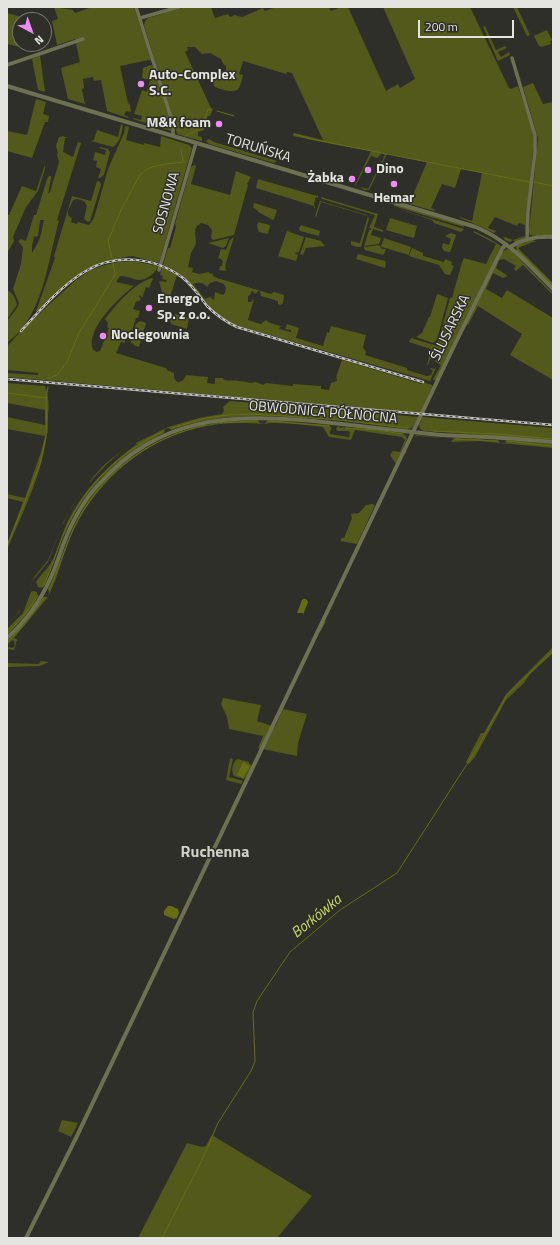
<!DOCTYPE html>
<html>
<head>
<meta charset="utf-8">
<style>
  body { margin:0 }
  #map { position:relative; width:560px; height:1245px; overflow:hidden; background:#2e2f28; font-family:"Titillium Web",sans-serif }
  canvas { display:block }
  .frame { position:absolute; inset:0; border:8px solid #e4e4e0; pointer-events:none }
  .north { position:absolute; left:12px; top:12px; width:40px; height:40px; box-sizing:border-box; background:#2e2f28; border:1px solid #777772; border-radius:50%; rotate:139deg; font-size:11px; font-weight:700; line-height:16px; text-align:center; color:#e4e4e0 }
  .north::after { content:''; display:block; margin:auto; width:14px; height:18px; background:#ee8cf8; clip-path:polygon(50% 0,100% 100%,50% 72%,0 100%) }
  .scale { position:absolute; left:418px; top:20px; width:96px; height:18px; box-sizing:border-box; border:2px solid #e4e4e0; border-top:0; padding-left:5px; font-size:12px; line-height:14px; white-space:nowrap; color:#e4e4e0; -webkit-text-stroke:3px #2e2f28; paint-order:stroke }
</style>
</head>
<body>
<div id="map">
<canvas width="560" height="1245"></canvas>
<div class="frame"></div>
<div class="north">N</div>
<div class="scale">200 m</div>
</div>
<script>
const ctx = document.querySelector('canvas').getContext('2d');
ctx.lineJoin = 'round';
function fillPath(path, color) { ctx.fillStyle = color; ctx.fill(path, 'evenodd'); }
function trace(path, color, width, dash) { ctx.strokeStyle = color; ctx.lineWidth = width; ctx.lineCap = dash ? 'butt' : 'round'; ctx.setLineDash(dash || []); ctx.stroke(path); }
function write(font, color, halo, rows, align = 'center') {
  ctx.font = font + ' "Titillium Web",sans-serif'; ctx.lineWidth = 3; ctx.setLineDash([]); ctx.textBaseline = 'middle'; ctx.strokeStyle = halo; ctx.fillStyle = color; for (const [text, x, y, turn = 0] of rows) {
    ctx.save(); ctx.translate(x, y); ctx.rotate((+turn || 0) * Math.PI / 180); ctx.textAlign = isNaN(turn) ? turn : align; if (halo) ctx.strokeText(text, 0, 0); ctx.fillText(text, 0, 0); ctx.restore();
  }
}
fillPath(new Path2D(`
  M54,7l19,3 2,3 17,-6h42l17,53 -1,1 -1,-1 -29,6 8,37 2,2 1,7 -5,-1 -2,4 5,2 -1,1 -21,-7 -6,-31 -7,1 -1,-4 -10,2 1,9 -2,2 3,14 -17,-5 -7,-31 19,-6 -5,-23 -18,6 -5,-24 6,-2z
  M185,7h26l4,11 13,-4 2,3 5,-2 7,2 21,-9 2,3 11,-4h53l2,4 10,-4h7l38,84 12,-7 2,4 15,-9 -32,-72h87l39,81 2,1 7,-3 15,46 1,7 -9,98 -4,4 -6,1 -2,-2 -3,2 -5,-2 -2,-3h2l8,3 12,-4v-11l-6,-2 -2,3 -22,-9 -7,11 8,3 -2,2 -19,-9 -15,-6v-1l12,4 10,-48 -21,-4 -6,19 -13,-4 -11,24 5,2 -2,1 -28,-8 -4,-3 8,2 17,-40 -40,-8 -18,36h-5l-4,-3 8,2 17,-34 -3,-2 -5,5 -6,-2 -14,27 -3,4 17,-36 -39,-7 -39,-8 1,-3 29,7 -31,-67 -5,-1 -1,2 -43,-13 -4,13 4,1c-1,4 -2,11 -5,14 -4,5 -18,0 -23,-2l-2,-4 3,-8 10,-5v-4l-2,-1 -3,-6 -11,-6 -8,1 -7,-7h-8l1,3 -3,2 26,56 2,1 -3,7h-2l-4,14 -6,2v4l4,1v4h-1l-21,-6 -3,-1 -33,-109 1,-4 3,-3z
  M513,7h4l13,28 -3,1z
  M7,13l26,7h-13v24h8l-4,4 -17,-4z
  M485,26l11,24 9,-4 2,2 -9,4 3,5 8,-5 1,3 -12,6 -15,-34z
  M547,30l5,10 -2,1 1,3 -9,3 -3,-1 -5,-10z
  M40,55l5,37 -7,-2 -6,-31z
  M151,65l2,1 19,60 -1,5 -38,-12v-1l8,2 1,-4 -8,-2 8,-24 5,2 3,-12 -8,-2 1,-10z
  M533,83l10,21 10,-2v133c-7,0 -16,2 -23,0l-1,-3 9,-94 -15,-51z
  M36,99l10,3 -3,12 6,2 -1,6h-3l-13,36 -25,-7v-20l20,4z
  M121,124l2,1c-1,8 -3,17 -10,22l-22,-6 3,-1 3,-10 21,7z
  M125,126l4,1 -3,13 18,5v-2l16,4 1,-11 28,9 3,3 -33,115 -27,-7 -6,1 -22,5 -15,6 -20,14 -32,30 -1,-1 19,-53 -1,-2 18,-60 19,5 6,-20 3,1 1,3 -11,36 -2,1 -4,-3 3,-13 -3,-5 -7,-2 -4,1 -5,11v4l4,4 -1,3 6,2 1,-2 11,3 5,-7 14,-49 16,-36z
  M63,136l5,2h-3l-2,14 10,5 5,-15 3,1 -24,77 2,1c-10,35 -13,74 -35,105 -4,6 -11,12 -17,17v-22l10,-13 2,-5 -6,-14 8,-25 2,-17 -5,-6 3,-2 5,2 8,-26h2l11,-36 2,-3h2v2l-3,16 2,-2 9,-30 -2,-7 1,-2 -2,-7 3,-9zM40,220h4c-3,13 -3,20 -11,31v1h-1v-7l2,-8 4,-1z
  M209,139l5,3 63,19 -1,1 -2,1 -65,-19 -3,-3z
  M100,147l8,2 2,3 -6,23 -4,3h-2l3,-9 -5,-2 1,-6 -4,-1 2,-8 10,3 1,-5 -7,-2z
  M45,165v4l-7,22 -12,16 -13,30 1,4 -5,9 -2,1v-36h2l13,-29 14,5z
  M194,165l2,1 -5,18 39,11 6,-24 15,6 -4,7 1,1 -14,50 -21,5 -2,-2 1,-8 -4,-5 -7,-2 -4,3 -2,4 1,14 -5,9 -3,14 5,1 -1,4 7,2 10,-2v1l4,1v2l4,2 54,16 3,-2 10,3 -1,8 -2,2 -3,-1v-3l-17,-5 -1,-5h-2l-2,3 -4,-3 -2,4 -2,1v6h3l3,-3 -6,21 13,4 5,-4 4,3 13,4h-3l-1,2 12,3v-2l-6,-1 2,-5 12,4 -3,10 27,8 4,-14 2,1 2,-7 35,9 -3,12 3,5 -1,3 42,13v2l20,6 4,-1 2,-5 -3,-1 1,-1 4,1 2,-3 -7,15 -195,-56 -9,-5 -13,-9 -26,-30 -14,-10 -10,-6 5,-17h2l6,-21 -1,-3 16,-57zM216,281l8,3 2,4 -1,5 -2,2 -8,-3 -1,8 -4,-3 -5,2 -12,-15c6,-2 10,-2 14,3l3,-4z
  M258,179l59,17 1,-1v3l-2,-1 -2,7 1,4h-1v-2l-58,-18z
  M321,197l57,17 -4,13 9,3v2l-10,-3 -2,6 10,3 -2,6 -15,2 5,-16h2v-2h-2l6,-13 -53,-16z
  M320,201l47,14 2,4 -8,28h-4l-6,-2v-4l9,2 8,-27 -47,-14 -5,15 -1,-1z
  M254,203l23,7 -3,9 -1,1 -13,-7 -7,-6z
  M394,204l69,21 1,2 -70,-21z
  M393,207l71,22 -3,3 -27,-9 -2,-3z
  M390,218l27,8 -3,12 -28,-8z
  M258,222l12,3 -2,9 -9,-2 -2,-6z
  M301,225l19,6 -1,5 -19,-5 -1,-2z
  M287,231l17,6 -5,15 -5,1 4,2 -2,6 -18,-5z
  M474,231l14,7 13,8 -64,133 -2,2 -2,-2 8,-14 -7,-4 5,-2 -8,-2 -3,8h-1l4,-16 -22,-7 2,-4 26,8 13,-48h2l10,-36 2,-4 22,6 10,-20 -23,-12z
  M451,233l5,2 -6,17 -6,-1 -2,-3 1,-5 6,2 2,-6 -6,-3z
  M234,237l-9,29 1,4 -1,1 -6,-1 1,-4h2l1,-5 -4,-3 -1,1 3,-10 5,1 4,-10z
  M306,237l15,4 4,5 -19,2 -3,7 -3,-1z
  M229,238l-3,8 -3,2 -15,-5z
  M384,238l27,9 -2,8 -27,-8 -1,-1z
  M532,240l5,2h-4l-15,6 35,35v4l-36,-36 -1,-4 2,-2z
  M379,245l3,4h4l-2,5 -2,-4 2,4 -1,1 -18,-5 -1,-3z
  M412,248l11,5v3l21,6 1,-3 7,3 -1,3 3,1 -4,9 -5,-1 -6,-9 -30,-9z
  M507,249l5,2 41,42v2l-30,-30 -7,6 -2,-2 2,-3 -12,-7 -5,1 -3,8 12,8 -5,2 -10,-5 -7,16 16,9 5,-8 46,28v62l-43,-25 12,-21 -44,-28 -10,19 -1,-1 35,-72z
  M358,254l27,7 1,2 -1,5 -29,-9z
  M133,261l25,5c-2,5 -3,6 -8,10 -13,9 -16,0 -30,0l-4,6 18,4c-15,12 -49,43 -41,64l4,2 3,-1 9,-23 -2,-1 1,-4 -3,-4c10,-13 30,-37 47,-41l1,1 -4,9 -3,-1 -4,11 -2,-3 -1,1 2,4 -5,2 -3,7 7,2 -2,7h-2l-7,22 -7,-2v1l3,1v3l-4,-1 -5,11 50,15 1,2 7,3v5l3,4c5,0 7,-2 9,-7l22,2 -1,6 8,1v-6h8l1,2c5,1 10,0 15,1 5,0 11,3 17,1l7,3 3,-2 27,3v-2l28,2v3l8,1 2,-7 6,-2 -1,-4 6,-17 80,24 1,-2 9,3v2l-11,26 -414,-36v-4l31,2v-2l-31,-3v-24l22,-23 47,-43 15,-10 14,-5 13,-3z
  M162,267l15,8 -8,25 9,4c-16,-5 -15,-8 -19,-23l7,1 1,-2 -5,-1 1,-3 -3,-1z
  M7,290c6,3 9,9 10,15l-10,14z
  M437,294l11,4 -11,42 -4,3 -17,-6 6,-4 7,-16h1z
  M175,314l14,4 -2,11 -16,-5 -2,-8 5,1z
  M140,321l6,2 -7,24 -5,-2 -4,-4 6,-17z
  M7,383l38,3c4,10 4,20 3,30 0,48 -23,90 -41,134v-6l16,-42 -16,-4v-4l18,4 16,-46 4,-16 -38,-7v-12l38,8v-15l-38,-7z
  M230,401l189,16 -7,11 -5,1 -62,-8 -1,-2 -1,2c-58,-4 -115,-12 -171,9l-4,-2 -3,1 -1,4c-43,22 -78,53 -98,98 -8,17 -13,36 -21,54l-3,3 -4,-1 -2,-5c4,-7 11,-12 15,-19 7,-12 10,-27 16,-40 16,-33 41,-58 70,-79l-1,-2h-8l-3,6 -19,17 -18,19 -15,21 -12,23 -13,34 -15,18 -13,31 -13,15 14,-17 13,-32 14,-17 16,-39 13,-22 16,-22 12,-13 20,-16 3,-6h10l30,-15 31,-9 23,-4 2,-3 -1,-4z
  M422,417l131,11v12l-129,-9 -4,-2 -1,-4z
  M258,420l2,3 4,1 4,-4 61,5 3,3 -2,3v3l19,3 1,-5 -2,-1h-11l-1,-3 3,-2 1,2 5,1v-2l58,6 3,3 1,3 -11,25 -6,-9 3,-4 7,1 5,-12 -3,-3 -47,-7 -4,10 -22,-3 -6,-10c-17,-2 -34,-4 -51,-4 -4,0 -6,1 -9,1 -19,-1 -36,-2 -55,2 -55,9 -103,47 -130,95 -13,24 -18,52 -30,76l-34,41 4,2 -2,2v2l-2,6 -7,-1 2,-2 4,1 2,-3 -1,-4 -2,-1 -5,5v-4l22,-23 14,-21h5l1,-4 -1,-4c12,-24 18,-50 31,-73 28,-51 79,-83 136,-93 14,-3 29,-2 43,-3z
  M417,435l27,3 3,4h4l2,-3 2,-1 41,2v1l2,-1 2,3 4,1 3,-4 45,4 1,4 -74,-7 -32,1 -3,-4 -26,-2 -4,1 -5,10 5,-10z
  M372,504l3,1 -18,39 -17,-3 2,-3h2l8,-20 -1,-4 8,-1 7,-8z
  M33,591l4,1 1,4h-1c-1,10 -21,30 -30,39v-6l16,-16 8,-21z
  M553,647v6l-23,21 -6,9 -18,17 -31,57 -6,7 -3,-2 15,-29h3l22,-39z
  M41,661l8,1 -9,4 -33,1v-4l32,1z
  M223,698l38,7 -4,16 18,6 8,-18 24,5 -9,29 -1,13 -39,-8 5,-12 -34,-7 -2,-12 -6,-13z
  M230,758l3,1 -4,18 14,4 -2,3 -15,-4z
  M237,759l12,3v2l3,1 -6,12 -2,2 -10,-3c-3,-5 -2,-13 3,-17z
  M62,1120l16,3 -7,14 -13,-6z
  M212,1135l100,61 -35,42h-139l49,-95 15,4 4,-1z`), '#53581b');
fillPath(new Path2D(`
  M303,599h3l2,3 -5,13v-2h-6l5,-13z
  M243,762l7,4 -7,12 -6,-3z
  M168,906h3l7,3 1,4 -2,5 -3,1 -10,-4v-4z`), '#676d15');
trace(new Path2D(`
  M217,111l17,5
  M294,134l17,5 218,43
  M185,136l17,-8 6,-19 3,1
  M534,182l19,4
  M522,244l-5,3 1,4 35,34
  M112,258l-4,-17 13,-31 19,-35c8,-11 30,-11 43,-13l-2,-13
  M49,380v-2l8,-3 10,-13 12,-29 36,-58 -2,-13
  M7,393l39,5
  M268,421l61,5
  M220,423l37,-2
  M172,428l34,-10 21,-3 26,-1 77,5 78,9
  M341,428l36,2 25,4
  M433,431l64,3 56,5
  M47,433l-1,-35 2,-11
  M455,439l42,2
  M507,441l44,5
  M405,453l1,-2
  M7,546l33,-82 6,-27
  M43,586c10,-19 14,-39 23,-57 19,-44 53,-76 96,-97
  M49,589c10,-19 15,-40 24,-59 25,-54 74,-92 132,-105
  M320,631l5,-9
  M7,634l17,-19 14,-19
  M7,643l17,-18 20,-27
  M162,1238l40,-78 16,-37 33,-52 4,-10 -2,-49 4,-11 33,-49 50,-42 57,-37 79,-123 31,-55 46,-44`), '#676d15', 1);
trace(new Path2D(`
  M136,7l37,117v12
  M140,18l39,-11
  M512,58l23,77v17l-7,60 -1,28
  M7,65l76,-26
  M159,270l37,-127`), '#6d7151', 3.5);
trace(new Path2D(`
  M7,86l469,141c33,14 52,37 77,62
  M510,247c13,-8 28,-11 43,-10
  M7,638c19,-17 34,-38 44,-61 6,-12 9,-25 14,-37 8,-20 19,-40 34,-56 61,-68 130,-70 215,-63 39,4 78,9 117,13 19,2 38,2 56,3 22,1 44,3 66,5
  M26,1238l50,-100 378,-792 48,-97 4,-5`), '#6d7151', 4);
const rail = new Path2D(`
  M21,331c18,-20 42,-47 65,-60 30,-18 69,-14 97,7 10,8 16,18 24,28 9,9 19,16 30,21l186,55
  M7,379l546,46`);
trace(rail, '#c2c3be', 2.5);
trace(rail, '#2e2f28', 1, [3]);
for (const [x, y, r, color] of [
  [141,84,4,"#ee8cf8"],
  [219,124,4,"#ee8cf8"],
  [368,170,4,"#ee8cf8"],
  [352,179,4,"#ee8cf8"],
  [394,184,4,"#ee8cf8"],
  [149,308,4,"#ee8cf8"],
  [103,336,4,"#ee8cf8"]
]) { const dot = new Path2D(); dot.arc(x, y, r, 0, 2 * Math.PI); ctx.fillStyle = color; ctx.fill(dot); trace(dot, '#2e2f28', 1.5); }
write('bold 14px', '#e4e4e0', '#2e2f28', [
  ["Auto-Complex",149,76],
  ["S.C.",149,92],
  ["M&K foam",211,124,"right"],
  ["Dino",376,170],
  ["Żabka",344,179,"right"],
  ["Hemar",394,199,"center"],
  ["Energo",157,300],
  ["Sp. z o.o.",157,316],
  ["Noclegownia",111,336]
], 'left');
write('14px', '#e4e4e0', '#2e2f28', [
  ["TORUŃSKA",258,149,17],
  ["SOSNOWA",167,203,-74],
  ["ŚLUSARSKA",451,328,-64],
  ["OBWODNICA PÓŁNOCNA",323,413,5]
]);
write('italic 15px', '#ccd667', '#2e2f28', [
  ["Borkówka",317,917,-39]
]);
write('bold 16px', '#d0d1c9', '#2e2f28', [
  ["Ruchenna",215,853]
]);
</script>
</body>
</html>
